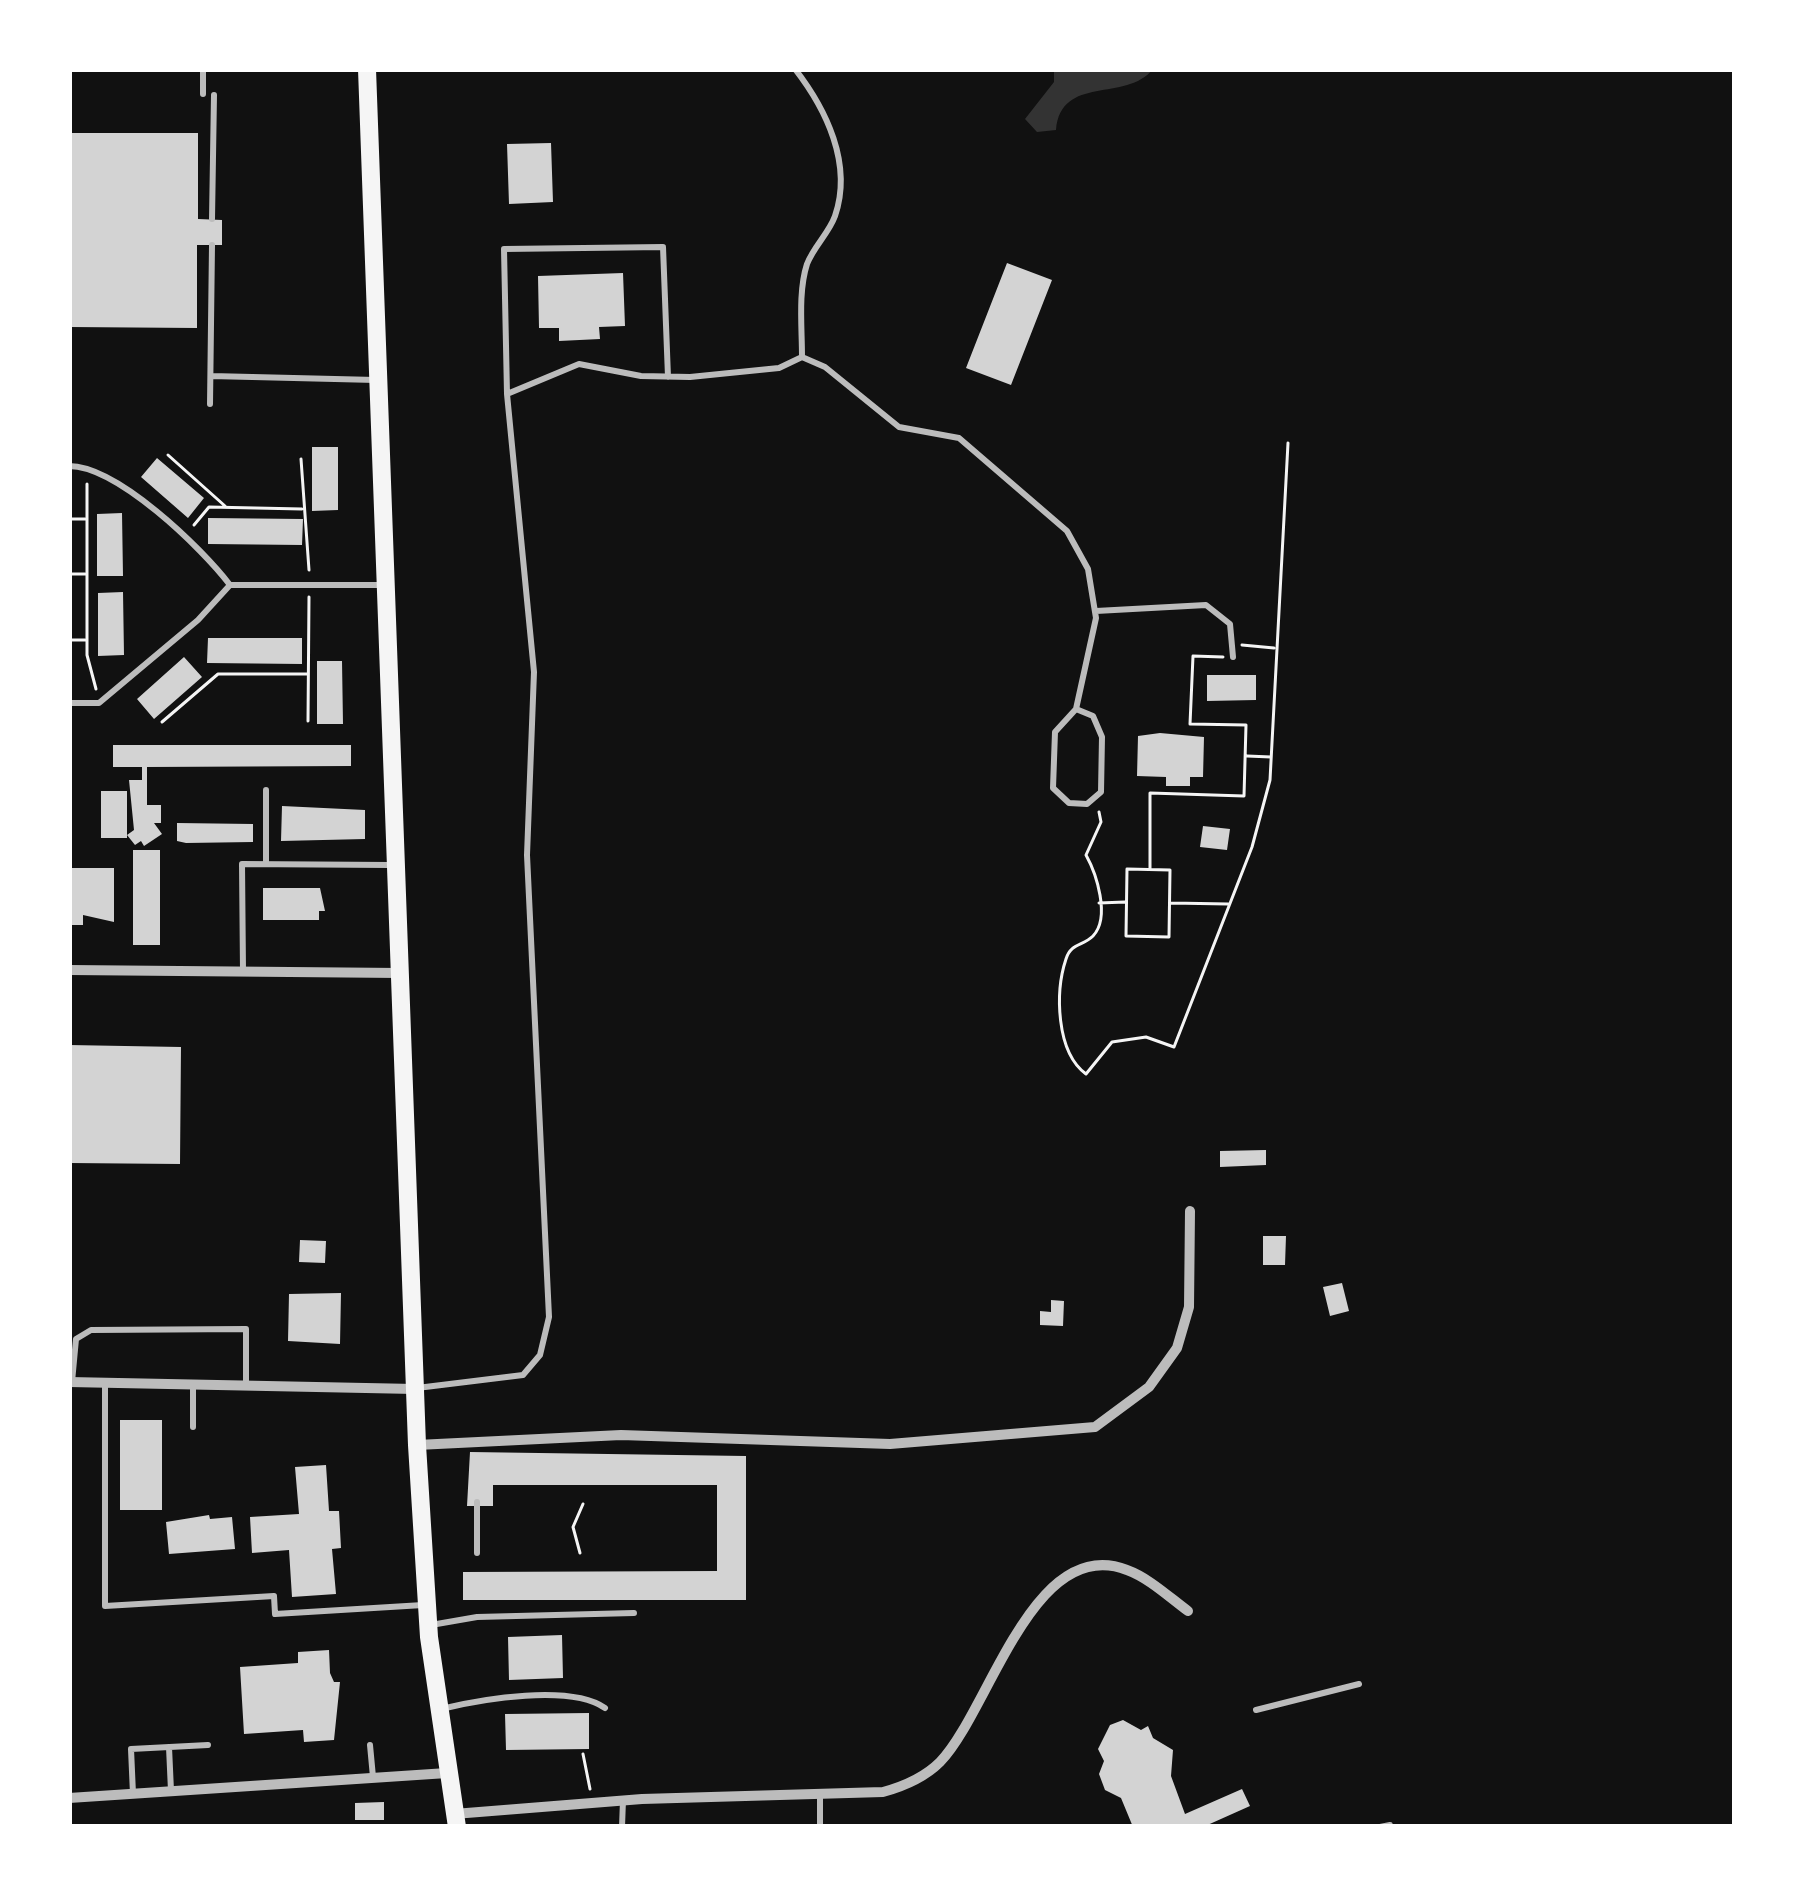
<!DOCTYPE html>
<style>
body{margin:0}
#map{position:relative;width:1804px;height:1896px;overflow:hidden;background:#111;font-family:Mulish,sans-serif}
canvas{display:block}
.frame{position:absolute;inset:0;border:72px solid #fff;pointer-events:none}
</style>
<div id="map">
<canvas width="1804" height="1896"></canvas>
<div class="frame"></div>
</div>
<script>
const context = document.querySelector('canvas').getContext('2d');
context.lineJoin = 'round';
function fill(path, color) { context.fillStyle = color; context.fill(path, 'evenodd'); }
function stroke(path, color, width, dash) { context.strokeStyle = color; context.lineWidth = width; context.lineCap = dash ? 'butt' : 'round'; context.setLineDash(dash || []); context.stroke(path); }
fill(new Path2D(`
 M1054,69h99c-27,34 -92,5 -97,61l-19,2 -12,-13 29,-37z`), '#333');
fill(new Path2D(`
 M69,133h129v86l24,1v25h-25v83l-128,-1z
 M551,143l2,59 -44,2 -2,-60z
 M1007,263l45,17 -41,105 -45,-17z
 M623,273l2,53 -26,1 1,12 -41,2v-13h-20l-1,-52z
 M312,447h26v63l-26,1z
 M157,458l47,40 -16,20 -47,-41z
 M122,513l1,63h-26v-62z
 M208,518l95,1 -1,26 -94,-1z
 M123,592l1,63 -26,1v-63z
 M208,638h94v26l-95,-1z
 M184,657l18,20 -48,42 -17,-20z
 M317,661h25l1,63h-26z
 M1207,675h49v25l-49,1z
 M1160,733l44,4 -1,40h-13v9h-24v-9l-29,-1 1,-40z
 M113,745h238v21l-204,1v38h14v18h-7l8,11 -18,12 -3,-5 -6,4 -8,-10 7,-5 -5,-50h13v-13h-29z
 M101,791h26v47h-26z
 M282,806l83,4v29l-84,2z
 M177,823l76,1v18l-67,1 -9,-2z
 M1203,826l27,3 -3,21 -27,-3z
 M133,850h27v95h-27z
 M69,868h45v54l-31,-7v10h-14z
 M263,888h57l5,23h-6v9h-56z
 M69,1045l112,2 -1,117 -111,-1z
 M1266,1150v15l-46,2v-16z
 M1263,1236h23l-1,29h-22z
 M300,1240l26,1 -1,22 -26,-1z
 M1342,1283l7,28 -19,5 -7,-29z
 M341,1293l-1,51 -52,-3 1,-47z
 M1051,1300l13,1 -1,25 -23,-1v-14l11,1z
 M120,1420h42v90h-42z
 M470,1452l276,4v144h-283v-28l254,-1v-86h-224v21h-26z
 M326,1465l3,46h10l2,37 -9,1 4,45 -44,3 -3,-47 -37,3 -2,-36 49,-3 -4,-47z
 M209,1515l1,4 22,-2 3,32 -66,5 -3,-32z
 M562,1635l1,43 -54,2 -1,-43z
 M329,1650l1,23 4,9h6l-6,58 -30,2 -1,-12 -59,4 -4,-67 58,-4v-11z
 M589,1713v36l-83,1 -1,-36z
 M1123,1720l18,10 7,-4 5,12 20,12 -2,26 14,38 57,-25 8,17 -47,21h-70l-12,-29 -16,-8 -6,-16 5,-13 -6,-12 12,-24z
 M384,1802v18h-29v-17z`), '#d3d3d3');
stroke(new Path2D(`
 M168,455l57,51
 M301,459l8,111
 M87,484v171l9,34
 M69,519h16
 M194,525l15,-18 93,2
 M69,574h16
 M69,640h16
 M1242,645l32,3
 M308,721l1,-124
 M162,722l56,-48h89
 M1247,756l24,1
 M1099,812l2,10 -15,33c10,18 25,62 7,81 -10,10 -22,7 -27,23 -11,33 -10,93 20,115l26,-32 34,-5 28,10 78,-200 18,-67 18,-337
 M1127,869l43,1 -1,67 -43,-1z
 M1150,869v-76l94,3 2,-71 -56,-1 3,-68 30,1
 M1099,903l26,-1
 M1171,903l57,1
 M580,1553l-7,-26 10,-23
 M583,1754l7,35`), '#f5f5f5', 3);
stroke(new Path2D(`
 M203,94v-25
 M212,219l2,-124
 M802,357l23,10 74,60 60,11 108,93 21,38 8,49 -20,91 -21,23 -2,56 16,15 18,1 14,-12 1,-55 -9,-21 -17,-7
 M211,376l165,4
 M507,394l-3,-145 159,-2 5,130
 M210,404l2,-159
 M69,466c48,0 132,81 161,119
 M230,585h153
 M1096,611l110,-6 24,19 3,33
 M69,703h30l99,-83 32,-35
 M266,790v74
 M243,971l-1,-107 148,1
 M72,1382l4,-43 15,-9 155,-1v57
 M105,1385v221l169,-10 1,18 148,-9
 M193,1385v42
 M417,1388l106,-13 17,-20 9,-38 -22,-462 7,-183 -27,-278 72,-30 62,12 49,1 89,-9 23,-11c0,-30 -4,-65 5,-93 7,-18 22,-31 28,-48 18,-52 -9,-107 -40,-147
 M477,1502v51
 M431,1625l46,-8 157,-4
 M441,1709c41,-10 129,-25 164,-1
 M1256,1710l103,-26
 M370,1745l3,32
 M169,1747l2,44
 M133,1794l-2,-45 77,-4
 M622,1827l1,-27
 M820,1827v-31
 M1380,1827l10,-2`), '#bcbcbc', 6);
stroke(new Path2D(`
 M69,970l331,3
 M69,1382l346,7
 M417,1445l204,-10 269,9 205,-17 54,-40 28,-39 12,-41 1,-96
 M69,1798l378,-25
 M454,1814l188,-15 241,-7c22,-6 41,-14 57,-30 49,-50 93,-229 187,-192 22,8 42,27 61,41`), '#bcbcbc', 10);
stroke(new Path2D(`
 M367,69l50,1376 12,192 28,190`), '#f5f5f5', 18);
</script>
